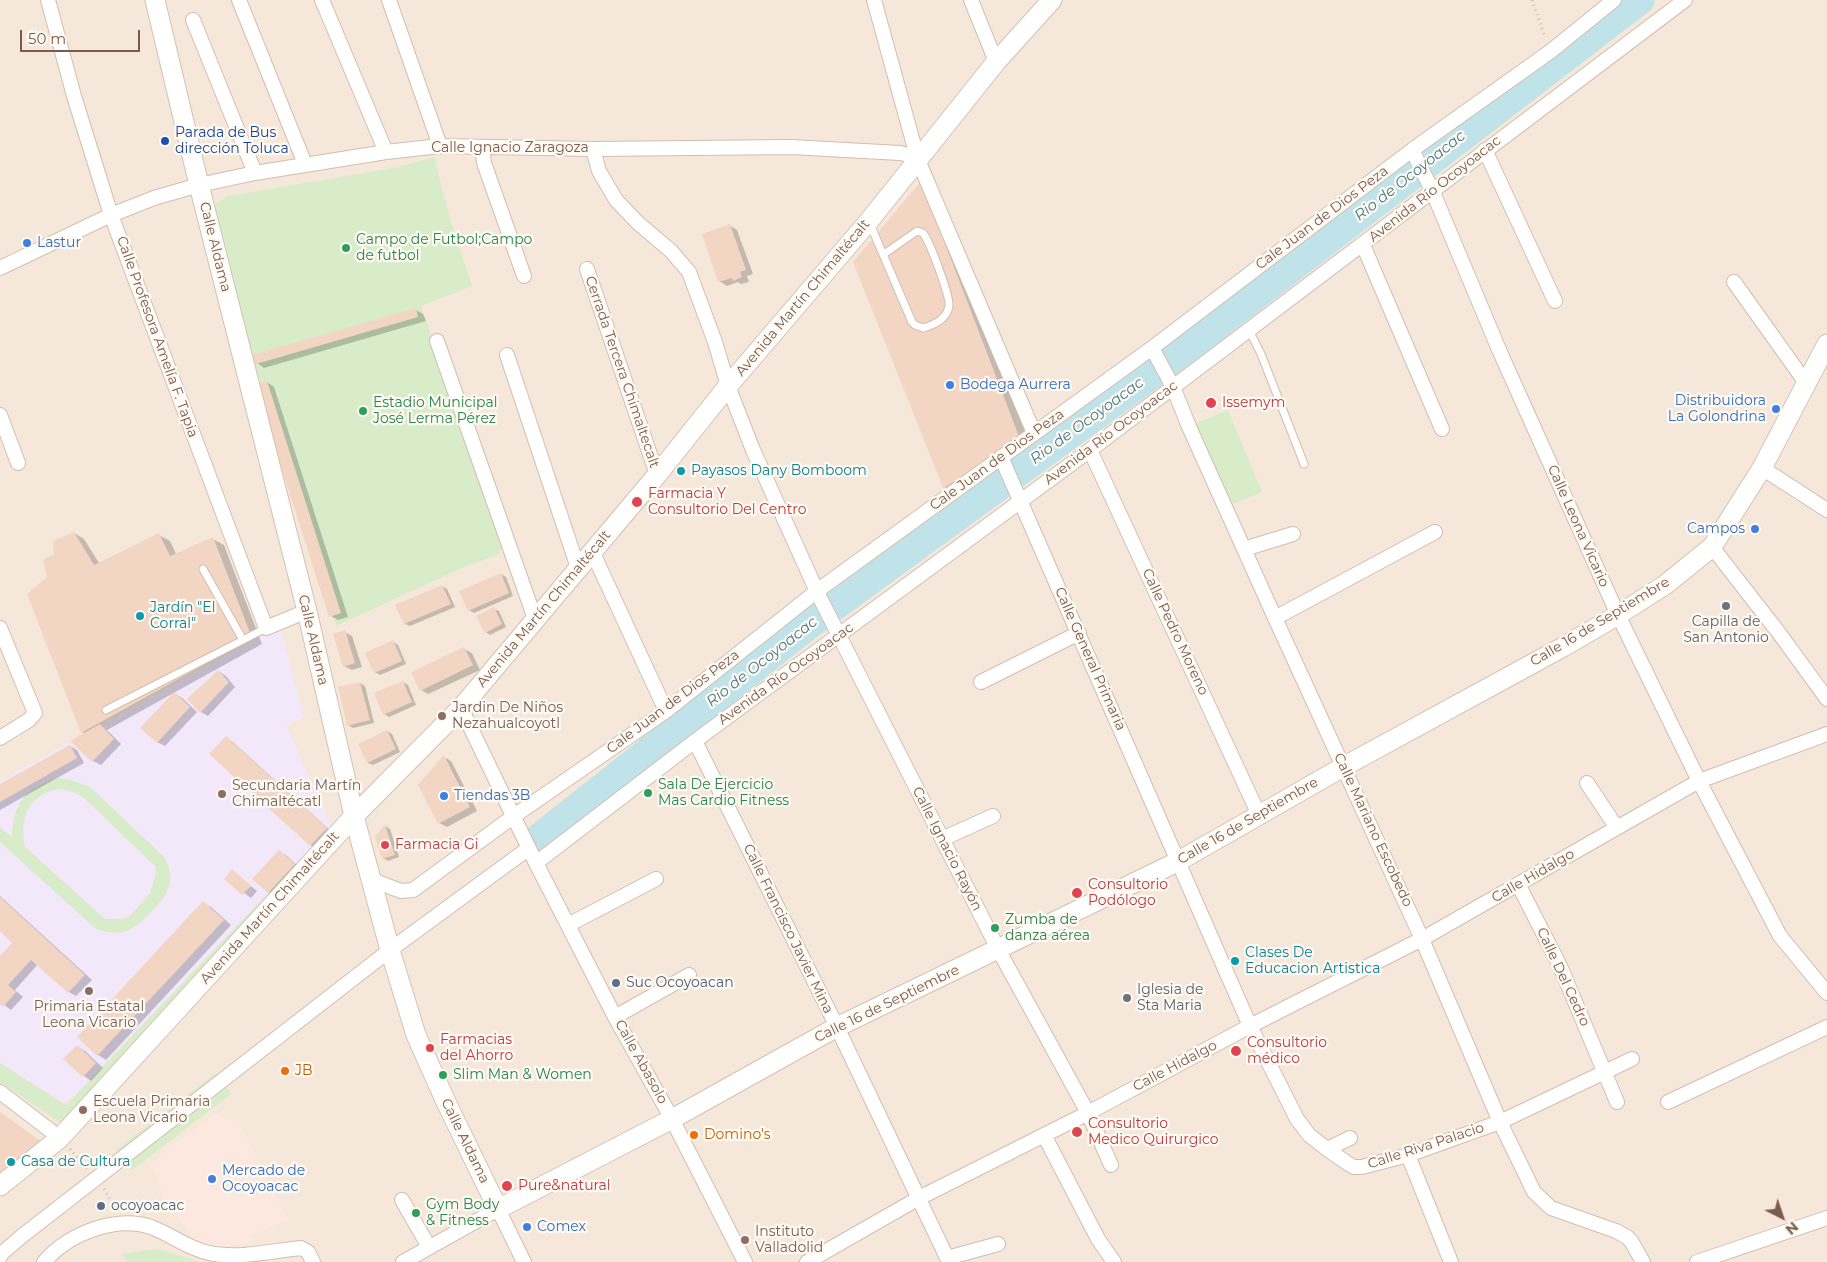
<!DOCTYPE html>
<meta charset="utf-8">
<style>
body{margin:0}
#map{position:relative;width:1827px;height:1262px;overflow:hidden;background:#fdf6ec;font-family:Montserrat,sans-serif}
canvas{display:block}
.north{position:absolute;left:1757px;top:1192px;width:50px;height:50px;-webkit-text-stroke:4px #fffaf3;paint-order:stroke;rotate:139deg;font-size:14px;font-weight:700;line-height:20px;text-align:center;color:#7a5c4d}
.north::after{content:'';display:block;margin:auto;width:18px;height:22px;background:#7a5c4d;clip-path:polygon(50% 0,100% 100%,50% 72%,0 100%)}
.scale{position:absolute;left:20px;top:30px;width:120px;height:22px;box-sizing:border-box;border:2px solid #7a5c4d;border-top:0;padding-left:6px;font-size:15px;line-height:18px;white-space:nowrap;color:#7a5c4d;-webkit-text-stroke:4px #fffaf3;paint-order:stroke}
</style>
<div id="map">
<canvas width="1827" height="1262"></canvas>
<div class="north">N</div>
<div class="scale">50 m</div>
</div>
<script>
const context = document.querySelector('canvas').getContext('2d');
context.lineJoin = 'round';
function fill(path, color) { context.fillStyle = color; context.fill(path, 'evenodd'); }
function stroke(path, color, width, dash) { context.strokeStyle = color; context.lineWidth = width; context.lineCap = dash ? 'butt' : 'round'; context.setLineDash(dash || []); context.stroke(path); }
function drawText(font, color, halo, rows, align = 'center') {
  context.font = font + ' Montserrat,sans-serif'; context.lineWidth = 4.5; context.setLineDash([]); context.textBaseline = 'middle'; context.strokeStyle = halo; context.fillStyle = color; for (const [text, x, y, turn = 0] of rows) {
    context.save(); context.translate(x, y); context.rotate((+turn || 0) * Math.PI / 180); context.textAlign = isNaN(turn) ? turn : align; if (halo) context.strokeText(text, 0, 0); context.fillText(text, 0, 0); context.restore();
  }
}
fill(new Path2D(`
 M0,0h1827v1262h-1827z`), '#f5e8da');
fill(new Path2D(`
 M215,1113l13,7 9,-2 51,102 -38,16 4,7 -42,6 -14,-4 -22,-30 -18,-24 4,-2 -12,-23 23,-22 26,-17z`), '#fde8e0');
fill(new Path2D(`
 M281,630l23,87 -18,9 46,100 -250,269 -30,13 -52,-36v-291l250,-139z`), '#f3e8fa');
fill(new Path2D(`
 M434,157l16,62 22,67 -51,20 50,152 34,90 -6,2 1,4 -36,13 -128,59 -91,-294 -32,-126 15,-10 166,-28z
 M1228,410l34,82 -33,14 -37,-81z
 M58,778l11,1 21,8 75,71c13,26 0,40 -17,57 -7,7 -13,13 -22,16 -10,4 -20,1 -30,-2l-96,-87v-15l12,10c1,-33 13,-50 46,-59zM59,789l12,2 12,6 72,69 1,8 -6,19 -20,23 -8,3h-17l-80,-72c-6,-29 3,-52 34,-58z
 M332,826l-265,301 -67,-45v-19l66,42z
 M216,1073l15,21 -99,76 -16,-20z
 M158,1249l42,13h-74l-4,-8z`), '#d8ecc9');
fill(new Path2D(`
 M932,188l98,257 -75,50 -10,-6 -91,-226z
 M729,225l8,5 16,44 -6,2 2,6 -8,2 -3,-2 -11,4 -8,-5z
 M416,310l7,4 3,7 -162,47 -7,-5z
 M267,382l7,5 74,230 -10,3 -7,-4z
 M74,533l10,6 15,24 60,-28 11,6 6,13 37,-15 11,6 38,99 -155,86 14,14 -20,21 -8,-4 -8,-27 -3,-2 -33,-155 7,-22z
 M501,574l5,3 7,19 -39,17 -5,-3z
 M442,586l5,3 8,18 -45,19 -5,-2z
 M494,609l5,2 7,16 -16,8 -4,-3z
 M344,632l8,4 10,31 -10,3 -8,-4z
 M393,642l5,3 8,19 -26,11 -5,-3z
 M464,649l8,4 8,17 -52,24 -7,-4z
 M218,671l8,5 9,11 -27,29 -7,-4z
 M403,682l5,3 8,20 -27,12 -5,-3z
 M360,683l5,3 9,37 -21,5 -5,-3z
 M174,693l8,5 15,14 -32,34 -8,-4z
 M387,731l5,3 8,18 -27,13 -5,-2 -9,-18z
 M226,737l7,5 100,91 -15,17 -8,-5z
 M70,746l7,4 7,13 -84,47v-25z
 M444,757l7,4 26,50 -30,16 -8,-4z
 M385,826l5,3 9,28 -11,4 -5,-3z
 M279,851l8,5 14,13 -25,27 -8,-4z
 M232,871l25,20 -6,7 -26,-19z
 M0,896l92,84 -16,16 -7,-4 -31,-28 -23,26 8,7 -12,13 -11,-8v-44l14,-16 -14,-13z
 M203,903l8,4 20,18 -125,135 -8,-5 -20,-18z
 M77,1046l8,5 18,17 -12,13 -7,-5 -19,-17z`), '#0003');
stroke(new Path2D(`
 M535,841l271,-214 371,-271 463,-356`), '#bfe3e8', 29);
fill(new Path2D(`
 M921,181l99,258 -73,47 -3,4 -91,-228z
 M730,224l16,46 -6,2 2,5 -9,4 -1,-3 -14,4 -16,-48z
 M416,308l2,9 -162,47 -3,-9z
 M267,381l74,232 -12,4 -74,-232z
 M74,532l20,33 65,-32 11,23 43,-19 39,101 -171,95 -54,-139 20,-17 -4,-17 11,-6 -1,-13z
 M501,573l8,20 -41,18 -9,-20z
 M442,585l9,19 -47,20 -9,-19z
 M494,607l8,17 -17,9 -9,-17z
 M345,630l10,33 -12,4 -10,-33z
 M393,640l9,21 -28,12 -9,-20z
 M464,647l9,18 -53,26 -9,-19z
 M218,670l11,12 -29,31 -13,-14z
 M403,681l9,21 -29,13 -9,-22z
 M360,682l10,38 -23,6 -9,-39z
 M174,692l16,15 -33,36 -17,-15z
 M100,724l14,15 -22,23 -22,-21z
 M387,730l9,19 -29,14 -9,-19z
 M226,736l101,92 -17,18 -101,-92z
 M70,745l7,13 -77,44v-18z
 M444,755l26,52 -32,17 -20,-39z
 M385,825l10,30 -13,4 -7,-23z
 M279,850l16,14 -27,29 -16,-14z
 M232,869l19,17 -9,9 -18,-16z
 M0,897l85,78 -17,18 -37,-33 -23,25 8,7 -13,15 -3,-3v-48l12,-13 -12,-12z
 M203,901l21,19 -127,136 -20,-19z
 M77,1045l19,18 -13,14 -20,-18z
 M0,1112l45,32 -45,35z`), '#f3d5c3');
const lane = new Path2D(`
 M870,224l42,98 3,3 8,3c11,-3 24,-9 26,-22 1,-10 -19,-64 -26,-73l-6,-2 -33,23
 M1249,330l12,24 43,110
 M203,569l40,71 23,-12
 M106,710l137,-70`);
const street = new Path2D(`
 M48,0l26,96 37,119 155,413 41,-17
 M239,0l66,164
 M322,0l64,152
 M389,0l51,146
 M874,0l44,160 116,273
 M971,0l25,62
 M193,20l62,153
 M482,147l2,16 40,113
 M593,149l6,22 17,29 22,23 33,28 18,21 26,70 13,44 25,64 66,146 179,353 90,164 23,52
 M1412,150l20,40 68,162 118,263 81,166 81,155 47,57
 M1485,150l70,151
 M1363,245l79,184
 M0,268l111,-53 43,-17 45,-13 56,-12 131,-21 54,-6 153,3 198,-2 109,6 9,2 9,5
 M587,269l70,206
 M1734,282l72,101
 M437,341l98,278
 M1152,348l21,39 17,42 85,189 147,321 78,183 34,70 17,16 65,23 11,6 4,4 12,21
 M507,355l71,213
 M0,415l18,48
 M1090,450l169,365
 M1001,457l249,569 47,93 12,16 18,14 20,14 7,4h8l46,-12 92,-33 132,-63
 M1762,468l65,42
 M1712,547l67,86 48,66
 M1244,549l49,-15
 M592,551l74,160
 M1275,618l160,-86
 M0,628l35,85 -6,7 -29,18
 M981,682l98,-49
 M461,708l75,155 79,154 57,102 73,143
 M695,741l142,286 112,235
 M1587,783l30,45
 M942,839l51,-23
 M536,863l159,-122 395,-291 595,-450
 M372,880l29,11 12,-1 101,-74 152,-105 151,-120 335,-243 260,-198 139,-99 63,-51
 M1518,884l42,82 57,136
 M568,925l88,-46
 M615,1017l74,-42
 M0,1092l60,46
 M1668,1102l159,-75
 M1044,1135l54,104 16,23
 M1327,1149l23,-11
 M1408,1155l43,107
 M402,1200l27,47
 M0,1257l1,-3 21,-18 368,-286 139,-102
 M947,1258l51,-14
 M44,1262c24,-28 71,-47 107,-35 21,8 39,23 63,27 28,4 59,-3 87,-6l7,4 5,10
 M403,1262l95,-53 26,53
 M807,1262l112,-64 169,-85 162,-87 172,-87 277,-158 128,-47
 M1697,1262l130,-44`);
const secondary = new Path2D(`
 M155,0l44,185 108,426 47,205 36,134 26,85 30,67 52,107 174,-90 165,-92 340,-165 166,-95 220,-120 55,-32 47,-30 47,-38 50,-79 65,-124
 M0,1186l60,-48 294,-322 107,-108 196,-233 71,-89 141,-165 127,-159 56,-62`);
stroke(lane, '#d1beb0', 9);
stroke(street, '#d1beb0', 16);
stroke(secondary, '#d6c0b0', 21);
stroke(new Path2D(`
 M1532,0l13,37
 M70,1149l17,20
 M104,1189l12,21`), '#d9b8a5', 3, [1, 4]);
stroke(lane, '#fff', 7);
stroke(street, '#fff', 14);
stroke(secondary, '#fff', 19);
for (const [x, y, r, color] of [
 [165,141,5,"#1a4fb4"],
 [27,243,5,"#3f7fe0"],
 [346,248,5,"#2e9e5b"],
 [950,385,5,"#3f7fe0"],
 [1211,403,6,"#e0444e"],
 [1776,409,5,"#3f7fe0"],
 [363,411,5,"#2e9e5b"],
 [681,471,5,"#0f9aa8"],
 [637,502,6,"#e0444e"],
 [1755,529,5,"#3f7fe0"],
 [1726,606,5,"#6b7280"],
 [140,616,5,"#0f9aa8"],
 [442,716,5,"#8d6e63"],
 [648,793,5,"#2e9e5b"],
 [222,794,5,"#8d6e63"],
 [444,796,5,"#3f7fe0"],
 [385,845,5,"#e0444e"],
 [1077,893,6,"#e0444e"],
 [995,928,5,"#2e9e5b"],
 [1235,961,5,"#0f9aa8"],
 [616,983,5,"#5c6f8a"],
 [89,991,5,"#8d6e63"],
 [1127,998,5,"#6b7280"],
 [430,1048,5,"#e0444e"],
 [1236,1051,6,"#e0444e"],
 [285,1071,5,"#e8710a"],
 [443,1075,5,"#2e9e5b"],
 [83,1110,5,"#8d6e63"],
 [1077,1132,6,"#e0444e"],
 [694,1135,5,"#e8710a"],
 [11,1162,5,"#0f9aa8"],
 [212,1179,5,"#3f7fe0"],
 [507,1186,6,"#e0444e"],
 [101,1206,5,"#5c6f8a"],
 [416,1213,5,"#2e9e5b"],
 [527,1227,5,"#3f7fe0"],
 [745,1240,5,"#8d6e63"]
]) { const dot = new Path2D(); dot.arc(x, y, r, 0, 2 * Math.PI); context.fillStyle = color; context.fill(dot); stroke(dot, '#fffaf3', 2); }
drawText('14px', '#164399', '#fffaf3', [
 ["Parada de Bus",175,133],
 ["dirección Toluca",175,149]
], 'left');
drawText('14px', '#7a5c4d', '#fffaf3', [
 ["Calle Ignacio Zaragoza",510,148],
 ["Avenida Río Ocoyoacac",1435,189,-38],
 ["Cale Juan de Dios Peza",1322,218,-37],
 ["Calle Aldama",215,247,76],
 ["Avenida Martín Chimaltécalt",803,298,-50],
 ["Calle Profesora Amelía F. Tapia",157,337,70],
 ["Cerrada Tercera Chimaltecalt",622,372,71],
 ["Avenida Río Ocoyoacac",1111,433,-37],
 ["Cale Juan de Dios Peza",997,460,-36],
 ["Calle Leona Vicario",1578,526,66],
 ["Avenida Martín Chimaltécalt",544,609,-50],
 ["Calle 16 de Septiembre",1600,622,-31],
 ["Calle Pedro Moreno",1175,632,65],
 ["Calle Aldama",313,640,77],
 ["Calle General Primaria",1090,659,66],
 ["Avenida Río Ocoyoacac",786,674,-36],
 ["Cale Juan de Dios Peza",673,702,-37],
 ["Calle 16 de Septiembre",1248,821,-30],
 ["Calle Mariano Escobedo",1373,830,65],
 ["Calle Ignacio Rayón",947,849,63],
 ["Calle Hidalgo",1533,876,-30],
 ["Avenida Martín Chimaltécalt",270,908,-48],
 ["Calle Francisco Javier Mina",788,929,64],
 ["Calle Del Cedro",1563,977,65],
 ["Calle 16 de Septiembre",887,1004,-26],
 ["Calle Abasolo",641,1062,61],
 ["Calle Hidalgo",1175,1066,-28],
 ["Calle Aldama",465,1141,64],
 ["Calle Riva Palacio",1426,1146,-18]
]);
drawText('14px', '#27864d', '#fffaf3', [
 ["Campo de Futbol;Campo",356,240],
 ["de futbol",356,256],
 ["Estadio Municipal",373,403],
 ["José Lerma Pérez",373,419],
 ["Sala De Ejercicio",658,785],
 ["Mas Cardio Fitness",658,801],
 ["Zumba de",1005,920],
 ["danza aérea",1005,936],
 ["Slim Man & Women",453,1075],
 ["Gym Body",426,1205],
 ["& Fitness",426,1221]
], 'left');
drawText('14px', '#366cbe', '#fffaf3', [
 ["Lastur",37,243],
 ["Bodega Aurrera",960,385],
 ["Distribuidora",1766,401,"right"],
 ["La Golondrina",1766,417,"right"],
 ["Campos",1745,529,"right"],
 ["Tiendas 3B",454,796],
 ["Mercado de",222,1171],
 ["Ocoyoacac",222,1187],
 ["Comex",537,1227]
], 'left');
drawText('14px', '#be3a42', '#fffaf3', [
 ["Issemym",1222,403],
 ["Farmacia Y",648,494],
 ["Consultorio Del Centro",648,510],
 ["Farmacia Gi",395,845],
 ["Consultorio",1088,885],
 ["Podólogo",1088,901],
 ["Farmacias",440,1040],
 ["del Ahorro",440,1056],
 ["Consultorio",1247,1043],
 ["médico",1247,1059],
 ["Consultorio",1088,1124],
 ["Medico Quirurgico",1088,1140],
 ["Pure&natural",518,1186]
], 'left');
drawText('14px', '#0d838f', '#fffaf3', [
 ["Payasos Dany Bomboom",691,471],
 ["Jardín \"El",150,608],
 ["Corral\"",150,624],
 ["Clases De",1245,953],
 ["Educacion Artistica",1245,969],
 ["Casa de Cultura",21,1162]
], 'left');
drawText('14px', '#5b616d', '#fffaf3', [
 ["Capilla de",1726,622],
 ["San Antonio",1726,638],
 ["Iglesia de",1137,990,"left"],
 ["Sta Maria",1137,1006,"left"]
]);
drawText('14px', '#785e54', '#fffaf3', [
 ["Jardin De Niños",452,708],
 ["Nezahualcoyotl",452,724],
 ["Secundaria Martín",232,786],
 ["Chimaltécatl",232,802],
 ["Primaria Estatal",89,1007,"center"],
 ["Leona Vicario",89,1023,"center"],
 ["Escuela Primaria",93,1102],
 ["Leona Vicario",93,1118],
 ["Instituto",755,1232],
 ["Valladolid",755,1248]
], 'left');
drawText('14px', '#4e5e75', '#fffaf3', [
 ["Suc Ocoyoacan",626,983],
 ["ocoyoacac",111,1206]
], 'left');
drawText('14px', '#c56008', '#fffaf3', [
 ["JB",295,1071],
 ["Domino's",704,1135]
], 'left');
drawText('italic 15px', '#437c86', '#fffaf3', [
 ["Rio de Ocoyoacac",1410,176,-38],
 ["Rio de Ocoyoacac",1087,421,-36],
 ["Rio de Ocoyoacac",762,662,-38]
]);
</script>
